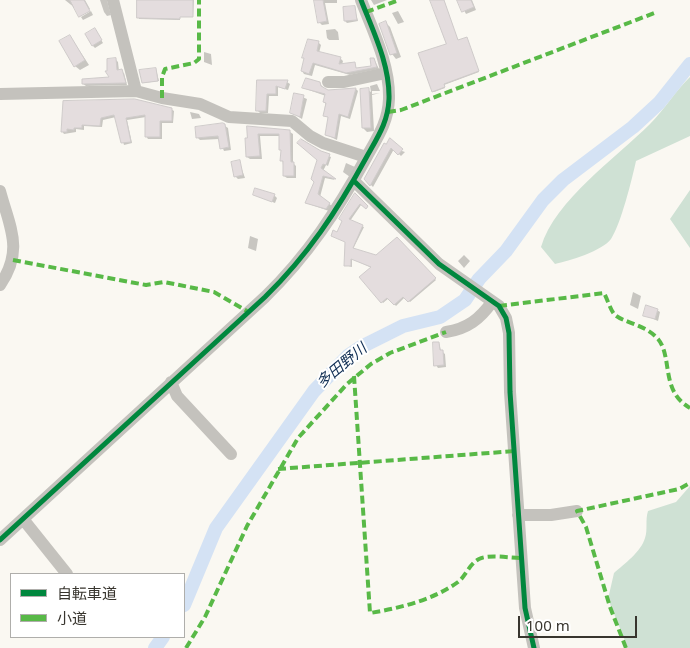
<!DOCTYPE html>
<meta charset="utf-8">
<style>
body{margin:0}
#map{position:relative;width:690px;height:648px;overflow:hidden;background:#faf8f2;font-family:"Noto Sans","Noto Sans JP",sans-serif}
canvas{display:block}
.legend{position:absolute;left:10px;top:573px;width:175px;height:65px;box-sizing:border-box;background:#fff;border:1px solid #afaeab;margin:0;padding:6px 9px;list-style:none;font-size:15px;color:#38352e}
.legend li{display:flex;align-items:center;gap:10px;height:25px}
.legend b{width:25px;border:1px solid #afaeab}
.scale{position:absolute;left:518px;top:616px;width:119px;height:22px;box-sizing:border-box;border:2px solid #38352e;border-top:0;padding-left:6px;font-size:15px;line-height:18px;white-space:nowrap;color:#38352e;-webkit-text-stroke:4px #fff;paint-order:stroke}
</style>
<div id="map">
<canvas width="690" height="648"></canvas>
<ul class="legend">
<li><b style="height:6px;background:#00873e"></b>自転車道</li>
<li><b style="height:6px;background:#58b947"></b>小道</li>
</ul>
<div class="scale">100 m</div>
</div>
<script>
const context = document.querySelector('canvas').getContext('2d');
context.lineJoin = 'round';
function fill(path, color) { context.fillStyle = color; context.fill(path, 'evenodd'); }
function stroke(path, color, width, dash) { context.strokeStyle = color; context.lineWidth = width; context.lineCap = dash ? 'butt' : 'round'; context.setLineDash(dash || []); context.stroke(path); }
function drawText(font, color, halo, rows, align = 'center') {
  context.font = font + ' "Noto Sans","Noto Sans JP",sans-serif'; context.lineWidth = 4; context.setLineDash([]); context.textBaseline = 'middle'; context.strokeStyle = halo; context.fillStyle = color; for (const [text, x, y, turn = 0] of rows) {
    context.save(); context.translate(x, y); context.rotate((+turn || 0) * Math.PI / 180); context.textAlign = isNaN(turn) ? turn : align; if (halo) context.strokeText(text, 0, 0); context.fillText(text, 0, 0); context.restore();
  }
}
fill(new Path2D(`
 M690,77v59l-54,25c-4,18 -15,63 -25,78 -9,12 -42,22 -56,25l-14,-17c14,-47 75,-89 109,-123 15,-15 25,-33 40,-47z
 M690,190v58l-20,-29z
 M690,486v162h-62l-20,-49 6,-26c10,-9 27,-21 31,-35 3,-8 0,-18 3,-27l28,-9z`), '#cfe1d4');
fill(new Path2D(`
 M65,0h20l5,9 -11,6 -4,-7z
 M100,0h7l4,15 -4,1 -3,-4z
 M139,0h55l-1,17h-13v3l-41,-1z
 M317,0h20v3h-12l4,21 -7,1 -3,-3z
 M371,0h16l-13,5z
 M432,0h12l14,41 9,-2 12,33 -35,13 1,3 -11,4 14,-47z
 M459,0h13l4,10 -10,4z
 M354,7l4,14 -11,2 -2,-2z
 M91,11l2,4 -10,5 -2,-3z
 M398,11l6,11 -6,2 -6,-11z
 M386,23l4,4 11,30 -5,2 -4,-5z
 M335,29l3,3 1,8h-10l-2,-2 -1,-8z
 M97,33l6,10 -8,5 -2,-2z
 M70,36l19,29 -9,5 -5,-4z
 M318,42l3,3 -2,8 21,5 3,3 -1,4 12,-2 3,6 16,-2 1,-8 5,10 -29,6 -35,-10 -3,11 -8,-2 -2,-3 3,-11 -2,-3z
 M204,52l7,2 1,11 -8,-3z
 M116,60l2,2 1,9 5,2 3,12 -41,1 -3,-2 28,-6z
 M156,69l3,12 -15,2 -1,-1z
 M258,81l29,1 3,2 -2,6 -10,-3v9h-9l-1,17h-8l-3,-3z
 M319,83l8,8 29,-2 2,2 -8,28 -9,-3 -4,24 -10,-5 2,-17 -5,-3 2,-19 -23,-8z
 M377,84l3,7h-8v3l8,-1 -8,2 2,36 -7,1 -4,-4 5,-38 3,2 -1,-6z
 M295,94l12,5 -5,20 -11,-7z
 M64,102l107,7 3,2 -1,12h-11v16h-14l-2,-3v-19l-19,3 5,23 -8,2 -8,-28 -13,3 -1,7 -18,-1v4l-8,-1v3l-12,2 -2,-3z
 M190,112l9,2 2,4 -9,1z
 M225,126l3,2 3,22 -7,1 -5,-12 -19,1 -3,-3z
 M248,128l42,4 3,2v29l3,3v12h-9l-3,-2 -4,-40h-20l2,23h-12l-3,-2z
 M384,145l21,7 -4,4 -7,-7 -21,38 -8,-8z
 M320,152l11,5 -3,9 -2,-1 -3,6 12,9 -10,-2 -5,19 12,9 -3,5 -23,-8 9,-21z
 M239,161l6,17 -7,1 -3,-3z
 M346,163l9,4 -5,10 -7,-5z
 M254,195h20l3,3 -2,5z
 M355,195l13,13 -7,-3 -11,16 14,6 -11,22 24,7 20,-18 39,42 -26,22 -5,-5 -9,9 -7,-8 -6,5 -22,-25 11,-10 -20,-9v8l-7,-2 1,-23 -9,-9z
 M250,236l8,3 -2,12 -8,-3z
 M464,255l6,6 -6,7 -6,-7z
 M633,292l8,4 -3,13 -8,-4z
 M657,310l3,2 -2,9 -14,-6z
 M439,343l2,8 4,3 1,13 -8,1 -2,-3z`), '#0003');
stroke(new Path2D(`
 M184,605l32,-77 98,-137 35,-36 12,-8 42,-21 37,-9 25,-17 14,-21 27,-28 37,-51 20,-20 70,-53 26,-24 31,-39
 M155,648l8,-11`), '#d4e2f4', 14);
const building = new Path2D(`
 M70,0h14l6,11 -11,6z
 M137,0h56v17h-13v2l-43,-1z
 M314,0h9l4,21 -9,2z
 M430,0h14l14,40 9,-3 12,34 -35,13 1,3 -13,5 -14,-39 28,-9z
 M457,0h14l3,7 -12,5z
 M355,6l2,14 -13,1 -1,-14z
 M386,21l11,32 -7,2 -11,-31z
 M95,28l7,12 -10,6 -7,-12z
 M70,35l15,25 -11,7 -15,-26z
 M308,39l11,2 -2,10 24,6 -2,7 16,-2 1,6 15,-2 -1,-8h4l3,9 -31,6 -33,-10 -4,11 -8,-3 3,-13h-2z
 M116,58l1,12 5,-1 4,14 -44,1v-5l27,-2 -4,-6h2v-12z
 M156,68l2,13 -16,2 -3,-13z
 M306,78l14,4 1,4 7,4 28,-2 -8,29 -9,-3 -4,24 -10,-3 3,-18 -5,-1 3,-13 -3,-1 2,-8 -23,-6z
 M257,80h31l-3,9 -9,-3v8h-9l-1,17h-10z
 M369,88l2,40h-9l-2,-39z
 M294,93l10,2 -4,22 -10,-4z
 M135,99l37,9v13h-12v16h-15v-22l-19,3 5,24 -10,1 -7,-28 -13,3 -1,8 -18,-1v3h-8v2l-7,-1v3h-6l2,-31z
 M223,123l2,1 4,23 -9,2 -2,-13 -22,2 -1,-11z
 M247,126l43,4 1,32h3v14h-11v-15h-3l1,-11h-2v-16h-21l2,22 -14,1 -1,-19h2z
 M390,138l13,11 -5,6 -7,-7 -21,38 -6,-7 20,-36 2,1z
 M301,139l20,12 9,3 -4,11 -3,-1 -2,4 15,11 -13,-3 -5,18 12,9 -4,6 -21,-6 9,-21 -3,-3 6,-19 -20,-17z
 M240,160l3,15 -9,2 -3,-15z
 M255,188l20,6 -3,8 -19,-7z
 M355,193l13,13 -2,3 -6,-5 -11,15 14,6 -10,23 23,7 21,-18 39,41 -28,24 -5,-5 -9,8 -7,-7 -6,5 -22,-26 12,-10 -20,-8v7h-7l1,-24 -14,-6 2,-6 4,2 5,-11 -3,-2z
 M646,305l12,4 -3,10 -12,-3z
 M433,342h6l1,8h3l1,15 -10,1z`);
fill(building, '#e4ddde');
stroke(building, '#cfcbca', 1);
stroke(new Path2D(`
 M113,0l23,91
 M328,82h16l42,-9
 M0,94l136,-3 26,7 38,6 29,13 63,4 18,15 13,7 43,14
 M354,181l85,83 60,42 7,12 3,15 1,59 15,216 9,40
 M0,191c10,37 24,59 0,94
 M446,332c21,-3 34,-13 46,-30
 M171,382l6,14 54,58
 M518,515h33l26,-4
 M23,519l44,55
 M0,540l265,-243c43,-42 72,-86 101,-139 11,-20 22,-35 23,-59 1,-34 -16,-68 -28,-99`), '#c4c2bd', 12);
stroke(new Path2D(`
 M366,12l33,-12
 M162,98v-21l3,-8 29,-6 5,-4v-59
 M388,112l13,-2 256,-98
 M13,260l133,25 18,-3 50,10 33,19
 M499,306l105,-13c3,5 6,16 10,21 9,9 31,10 44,25 15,18 2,52 32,69
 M354,376l16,237c30,-5 63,-13 88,-31 8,-6 11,-18 21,-23 10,-5 31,-1 43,-1
 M278,469l237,-18
 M186,648l19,-31 42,-91 51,-88 49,-54 24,-20 19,-11 56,-21
 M626,648l-16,-41 -24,-80 -9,-16 102,-22 11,-6`), '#58b947', 4, [8, 4]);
stroke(new Path2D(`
 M354,181l85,83 60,42 7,12 3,15 1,59 15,216 9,40
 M0,540l265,-243c43,-42 72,-86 101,-139 11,-20 22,-35 23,-59 1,-34 -16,-68 -28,-99`), '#00873e', 5);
drawText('italic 15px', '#0f2d53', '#fff', [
 ["多田野川",342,366,-40]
]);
</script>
